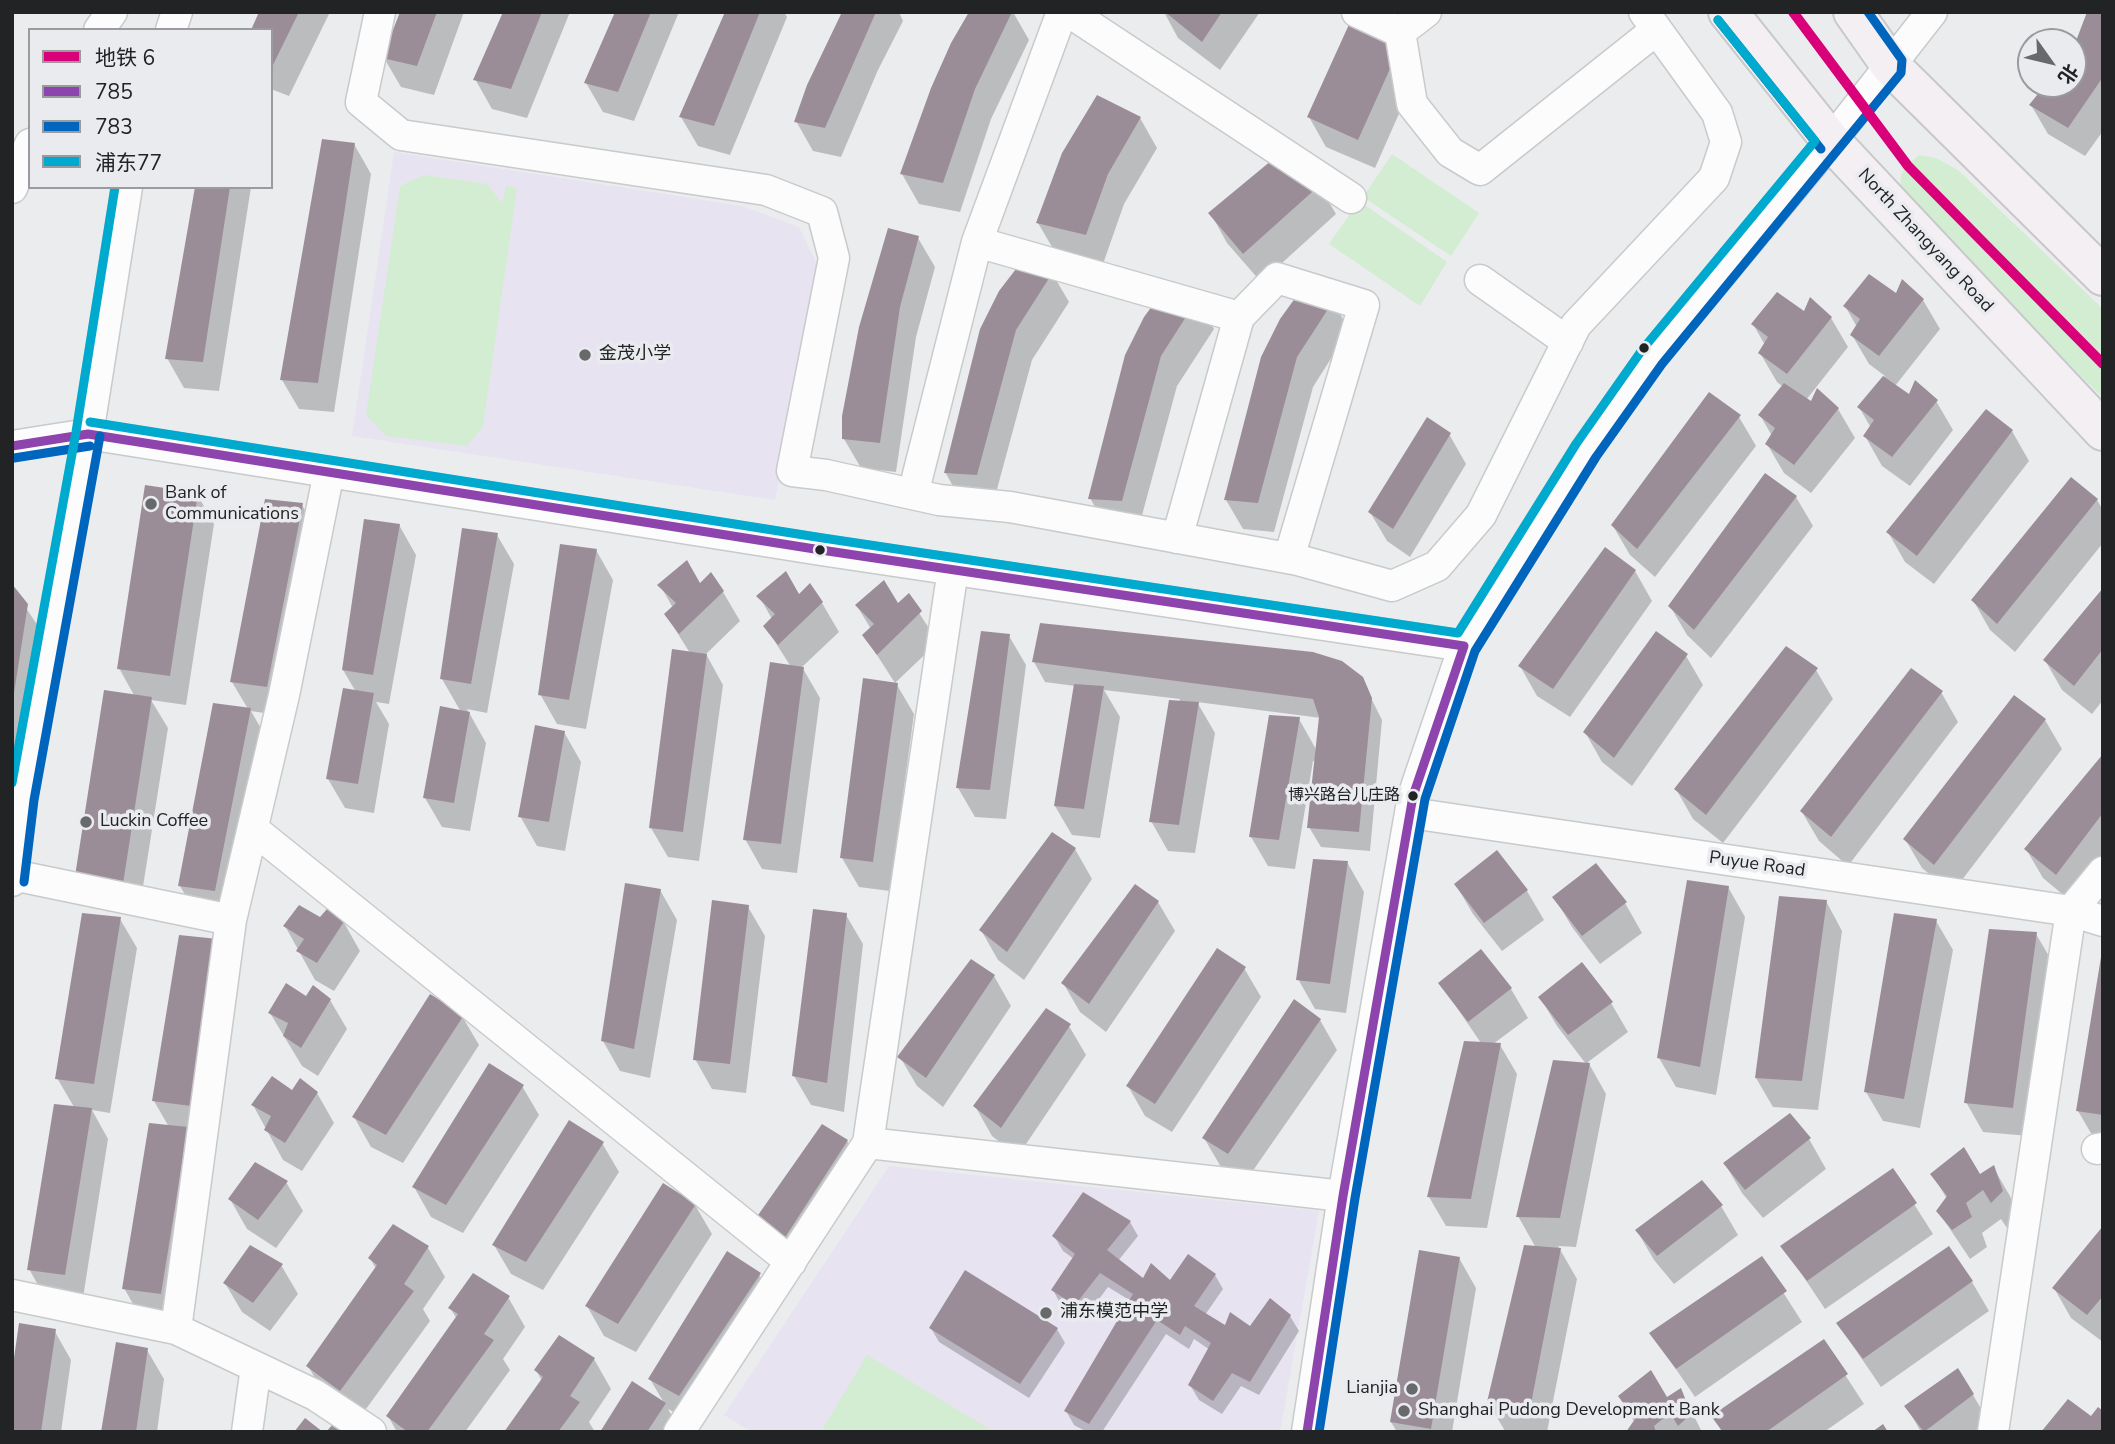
<!DOCTYPE html>
<meta charset="utf-8">
<style>
body{margin:0}
#map{position:relative;width:2115px;height:1444px;overflow:hidden;background:#eaecee;font-family:"Nunito Sans","Noto Sans SC",sans-serif}
canvas{display:block}
.frame{position:absolute;inset:0;border:14px solid #222324;pointer-events:none}
.legend{position:absolute;left:28px;top:28px;width:245px;height:161px;box-sizing:border-box;background:#e9ebef;border:2px solid #999b9e;margin:0;padding:9px 12px;list-style:none;font-size:21px;color:#222324}
.legend li{display:flex;align-items:center;gap:14px;height:35px}
.legend b{width:35px;border:2px solid #999b9e}
.north{position:absolute;left:2017px;top:28px;width:70px;height:70px;box-sizing:border-box;background:#e9ebef;border:2px solid #999b9e;border-radius:50%;rotate:124deg;font-size:19px;font-weight:700;line-height:28px;text-align:center;color:#222324}
.north::after{content:'';display:block;margin:auto;width:24px;height:32px;background:#68696b;clip-path:polygon(50% 0,100% 100%,50% 72%,0 100%)}
</style>
<div id="map">
<canvas width="2115" height="1444"></canvas>
<div class="frame"></div>
<ul class="legend">
<li><b style="height:9px;background:#d9017a"></b>地铁 6</li>
<li><b style="height:9px;background:#8e44ad"></b>785</li>
<li><b style="height:9px;background:#0065bd"></b>783</li>
<li><b style="height:9px;background:#00a9ce"></b>浦东77</li>
</ul>
<div class="north">北</div>
</div>
<script>
const context = document.querySelector('canvas').getContext('2d');
context.lineJoin = 'round';
function fill(path, color) { context.fillStyle = color; context.fill(path, 'evenodd'); }
function stroke(path, color, width, dash) { context.strokeStyle = color; context.lineWidth = width; context.lineCap = dash ? 'butt' : 'round'; context.setLineDash(dash || []); context.stroke(path); }
function drawText(font, color, halo, rows, align = 'center') {
  context.font = font + ' "Nunito Sans","Noto Sans SC",sans-serif'; context.lineWidth = 7; context.setLineDash([]); context.textBaseline = 'middle'; context.strokeStyle = halo; context.fillStyle = color; for (const [text, x, y, turn = 0] of rows) {
    context.save(); context.translate(x, y); context.rotate((+turn || 0) * Math.PI / 180); context.textAlign = isNaN(turn) ? turn : align; if (halo) context.strokeText(text, 0, 0); context.fillText(text, 0, 0); context.restore();
  }
}
fill(new Path2D(`
 M394,152l348,54 57,21 22,46 -46,227 -423,-64z
 M889,1166l430,45 -39,221h-528l-28,-17z`), '#e8e3f0');
fill(new Path2D(`
 M1392,154l87,59 -28,43 -88,-59z
 M1919,155l17,3 22,12 145,139v89l-198,-200c-9,-24 -4,-27 14,-43z
 M424,175l63,9 15,19 4,-18 11,4 -34,237 -16,20 -81,-10 -20,-21 34,-229z
 M1359,201l88,61 -27,44 -91,-62z
 M867,1355l127,77h-173z`), '#d2edd1');
fill(new Path2D(`
 M261,12h69l-41,84 -18,-7v-59z
 M402,12h62l-30,83 -33,-8 -17,-29z
 M505,12h65l-43,106 -35,-9 -17,-30z
 M616,12h63l-45,109 -31,-9 -17,-29z
 M727,12h57l3,5 -57,138 -32,-9 -17,-29z
 M845,12h54l4,9 -25,49 -37,87 -28,-6 -17,-30z
 M971,12h42l16,28 -38,79 -31,93 -41,-8 -17,-30z
 M1164,12h96l-40,58 -42,-32z
 M2103,12v119l-18,25 -37,-22 -17,-29 17,-21h25v-32z
 M1352,22l65,51 -42,95 -49,-21 -17,-30z
 M1140,118l17,30 -33,56 -21,60 -48,-12 -17,-29z
 M354,144l17,30 -37,238 -35,-3 -17,-29z
 M1319,185l17,29 -75,68 -34,-39 -16,-29z
 M197,187h54l-32,204 -35,-3 -17,-30z
 M918,238l17,29 -19,70 -20,135 -35,-4 -17,-29z
 M1026,258l26,15 17,29 -37,58 -39,144 -31,-2 -17,-30z
 M1897,295l26,5 17,29 -45,57 15,10 26,5 17,29 -43,56 -28,-20 -17,-30 6,-8 -12,-21 26,-31 -16,-12 -17,-29 5,-8 -12,-21z
 M1197,299l17,30 -37,57 -39,144 -31,-2 -17,-30 55,-180z
 M1333,301l16,29 -36,57 -39,145 -31,-3 -17,-29 36,-143z
 M1805,313l26,5 17,29 -42,53 32,9 17,29 -44,55 -27,-20 -17,-29 5,-8 -12,-21 23,-28 -6,-5 -17,-29 5,-8 -12,-21z
 M1739,417l17,29 -101,131 -25,-22 -17,-29z
 M2012,431l17,30 -95,123 -29,-22 -17,-30z
 M1449,434l17,30 -56,93 -23,-16 -17,-29z
 M197,494l17,30 -28,181 -35,-5 17,28 -29,184 -45,-7 41,-208 -16,-29z
 M1796,497l17,29 -102,132 -24,-23 -17,-29z
 M2097,500l6,10v33l-88,109 -25,-22 -17,-30z
 M302,505l17,29 -36,182 -32,-5 16,28 -36,181 -34,-5 -17,-29 68,-177 -16,-27z
 M399,525l17,30 -27,149 -13,-2 13,22 -15,89 -29,-5 -17,-29 28,-87 -13,-22z
 M497,535l17,29 -27,149 -20,-4 19,34 -16,88 -28,-4 -17,-29 36,-86 -19,-33z
 M596,550l17,30 -27,149 -29,-5 -17,-30z
 M1635,571l17,30 -82,116 -33,-21 -17,-30z
 M660,585l40,1 23,6 17,29 -34,33 17,31 -24,176 -31,-4 -17,-29 39,-175 -24,-38 7,-7z
 M12,587l26,39 -26,162z
 M2103,591v109l-11,14 -30,-24 -17,-30z
 M759,596l39,1 24,6 17,29 -37,35 18,31 -23,175 -35,-4 -17,-30 46,-172 -26,-41 7,-7z
 M908,596l30,46 -43,41 -31,-48 7,-6 -14,-23h40z
 M1009,636l17,29 -20,154 -31,-2 -17,-29z
 M1686,656l17,29 -71,101 -30,-24 -17,-30z
 M1034,662l327,16 21,42 -12,131 -49,-4 -12,-20 7,-66h-3l-18,108 -27,-3 -17,-29 48,-118 18,32 4,-33 -124,-16 18,31 -20,120 -27,-2 -17,-30 29,-122 -76,-9 16,27 -20,121 -28,-3 -17,-29 20,-120 -30,-4z
 M1816,670l17,29 -110,144 -30,-24 -17,-30z
 M897,685l17,29 -24,177 -31,-4 -17,-29z
 M1941,692l17,30 -110,144 -29,-25 -17,-29z
 M2045,720l17,29 -110,144 -30,-25 -17,-29z
 M564,732l17,30 -16,89 -28,-5 -17,-30z
 M2103,757v107l-30,39 -30,-25 -17,-29z
 M1075,849l17,30 -68,101 -26,-20 -17,-30z
 M1347,862l17,30 -18,121 -31,-4 -17,-30z
 M1596,865l29,38 17,30 -42,31 -28,-37 -17,-29z
 M1456,885l71,6 17,29 -42,31 -29,-37z
 M1728,887l17,30 -29,178 -40,-8 -17,-29z
 M660,890l17,30 -27,158 -30,-7 -17,-30z
 M1826,901l16,30 -24,179 -45,-3 -17,-29z
 M1158,902l17,29 -69,101 -26,-20 -17,-29z
 M748,907l17,29 -19,157 -34,-4 -17,-30z
 M846,915l17,29 -19,168 -33,-7 -17,-29z
 M120,919l17,29 -27,165 -18,-3 16,29 -26,165 -36,-5 -17,-30 45,-162 -17,-29z
 M320,920l23,1 17,30 -26,40 -19,-11 -30,-54z
 M1936,921l17,29 -33,178 -37,-7 -17,-29z
 M2036,934l17,29 -24,173 -46,-4 -17,-30z
 M217,940l-40,383 -36,-5 -17,-30 45,-161 -15,-26z
 M1481,951l30,38 17,29 -35,26 7,1 17,29 -30,154 -41,-2 -17,-29 52,-154 -41,-60z
 M2103,959v182l-8,-1 -17,-29z
 M1244,968l17,29 -89,135 -27,-16 -17,-30z
 M994,976l17,30 -68,101 -26,-21 -17,-29z
 M1540,997l71,6 17,29 -40,30 18,32 -30,153 -18,-1 19,33 -30,153 -42,-1 -17,-29 48,-154 -18,-32 68,-152 -29,-38z
 M307,998l23,2 17,29 -29,47 -16,-10 -32,-53z
 M462,1016l17,29 -76,118 -32,-16 -17,-30z
 M1320,1020l17,30 -92,132 -24,-15 -17,-29z
 M1069,1026l17,29 -68,101 -26,-20 -17,-30z
 M522,1086l17,29 -76,118 -32,-16 -17,-30z
 M292,1092l25,1 17,30 -32,48 -19,-11 -30,-55z
 M1790,1116l19,23 17,30 -63,49 -21,-25 -17,-29z
 M847,1141l17,29 -62,97 -27,-19z
 M602,1143l17,29 -76,118 -32,-16 -17,-29z
 M1993,1167l17,29 9,25 -10,10 -8,-12 -19,14 5,14 -17,12 -32,-48 9,-12 -15,-25 47,3z
 M1893,1171l40,63 -108,75 -42,-63z
 M286,1182l17,29 -27,37 -29,-19 -17,-30z
 M695,1205l17,29 -76,118 -32,-16 -17,-30z
 M1721,1206l17,29 -64,49 -20,-24 -17,-29z
 M1130,1222l8,14 -20,25 25,19 27,3 45,-8 8,14 -18,26 21,13 25,1 39,-13 9,15 -40,64 -18,-9 -19,28 -23,-14 -9,-15 20,-35 -16,-11 -5,10 -23,-15 -64,98h-15l-13,-7 -8,-14 65,-110 -23,-14 -24,32 -23,-14 -8,-15 21,-31 -11,-8 -9,-15z
 M394,1226l34,22 17,29 -22,32 7,12 -72,99 -33,-25 -17,-29 68,-97 -6,-11z
 M2103,1229v113l-32,-24 -17,-30z
 M1459,1258l17,30 -24,144h-55l-6,-10z
 M1762,1259l40,63 -107,75 -43,-63z
 M281,1265l17,29 -28,37 -28,-19 -17,-29z
 M759,1275l17,29 -80,120 -28,-15 13,23h-78l61,-29 -14,-24z
 M1972,1282l17,29 -108,76 -43,-63z
 M508,1297l17,30 -22,32 7,11 -45,62h-68l-9,-16 69,-97 -7,-11z
 M931,1328l126,1 8,14 -36,55 -90,-56z
 M54,1330l17,30 -10,72h-49z
 M559,1338l35,21 17,30 -22,33 6,10h-89l36,-51 -6,-11z
 M1823,1341l41,63 -40,28h-102l-9,-15z
 M147,1350l17,29 -7,53h-54z
 M1681,1390l21,42h-74l7,-9 -15,-26 47,3z
 M1973,1395l17,29 -10,8h-59l-15,-26z`), '#0003');
fill(new Path2D(`
 M259,12h40l-28,57v-39h-20z
 M400,12h37l-20,54 -35,-8z
 M503,12h39l-31,77 -38,-9z
 M615,12h36l-33,80 -34,-9z
 M725,12h35l-46,114 -35,-9z
 M842,12h34l-51,116 -31,-6 13,-37z
 M969,12h43l-37,77 -32,94 -43,-9 31,-86 20,-45z
 M1165,12h57l-20,30z
 M2087,12h16v65l-35,51 -39,-23 17,-21h27v-35z
 M1351,20l51,22 -44,98 -51,-23z
 M1097,95l44,22 -33,57 -22,61 -50,-12 26,-70z
 M322,139l33,4 -37,240 -38,-3z
 M1289,146l32,38 -78,70 -35,-41z
 M195,187h35l-27,175 -38,-3z
 M888,228l31,8 -19,71 -20,136 -38,-4v-23l17,-89z
 M1026,256l27,16 -37,58 -39,145 -33,-2 36,-144 19,-38z
 M1869,274l27,19 6,-14 22,20 -45,57 -29,-21 10,-16 -17,-13z
 M1170,282l28,16 -37,58 -39,145 -34,-2 37,-144 19,-38z
 M1306,283l28,17 -37,57 -39,146 -34,-3 37,-143 19,-38z
 M1777,292l27,19 6,-14 22,20 -45,57 -29,-21 10,-16 -17,-13z
 M1883,376l26,18 6,-14 23,20 -46,57 -29,-21 11,-16 -17,-13z
 M1784,383l27,18 6,-13 22,20 -45,57 -29,-21 10,-16 -17,-13z
 M1709,392l32,23 -104,134 -26,-24z
 M1986,409l27,21 -96,126 -31,-24z
 M1427,417l24,16 -58,96 -25,-17z
 M1765,473l32,23 -103,134 -26,-24z
 M2071,477l27,22 -101,125 -26,-24z
 M145,485l53,8 -28,183 -53,-7z
 M265,499l38,4 -36,184 -37,-5z
 M364,519l36,5 -27,151 -31,-5z
 M462,528l36,5 -27,151 -31,-5z
 M560,544l37,5 -28,151 -31,-5z
 M1605,547l31,23 -83,119 -35,-23z
 M687,560l13,23 11,-11 13,19 -45,43 -15,-20 12,-11 -19,-18z
 M786,571l13,23 11,-11 13,19 -45,43 -15,-19 12,-12 -19,-18z
 M884,580l14,23 11,-10 13,18 -45,44 -15,-20 12,-11 -19,-19z
 M12,584l16,20 -14,89h-2z
 M2103,588v61l-29,37 -31,-26z
 M1040,623l273,29 29,9 21,16 9,21 -13,134 -52,-4 12,-111 -6,-18 -281,-37z
 M981,631l29,3 -20,156 -34,-2z
 M1656,631l32,23 -74,104 -31,-26z
 M1786,646l32,22 -112,147 -32,-26z
 M672,649l35,5 -24,178 -34,-4z
 M770,662l34,5 -23,177 -38,-4z
 M1911,668l32,23 -112,146 -31,-26z
 M863,678l35,5 -25,179 -33,-4z
 M1074,684l30,2 -20,123 -30,-3z
 M343,688l31,5 -16,91 -32,-5z
 M104,690l48,7 -29,187 -48,-8z
 M2014,695l32,24 -112,146 -31,-26z
 M1169,700l30,2 -20,123 -30,-3z
 M213,703l38,5 -36,183 -37,-5z
 M440,706l30,6 -16,91 -31,-5z
 M1269,715l31,2 -21,123 -30,-3z
 M535,725l30,6 -16,91 -31,-5z
 M2103,754v59l-47,62 -32,-26z
 M1052,832l24,16 -69,104 -28,-22z
 M1497,850l31,40 -44,33 -30,-39z
 M1313,859l35,2 -18,123 -34,-4z
 M1596,863l31,39 -45,34 -30,-39z
 M1687,880l42,6 -29,181 -43,-9z
 M625,883l36,6 -27,160 -33,-8z
 M1135,884l24,17 -70,103 -28,-21z
 M1779,896l48,4 -25,181 -47,-3z
 M712,900l37,5 -19,159 -37,-4z
 M299,905l21,12 7,-8 18,11 -28,43 -21,-12 8,-12 -21,-13z
 M813,909l34,4 -20,170 -35,-7z
 M82,913l39,4 -27,167 -39,-5z
 M1894,913l43,6 -33,180 -40,-7z
 M1989,929l48,3 -24,176 -49,-5z
 M179,935l39,4 -27,167 -39,-5z
 M1217,948l29,19 -91,137 -29,-18z
 M1481,949l31,39 -44,34 -30,-39z
 M2101,957h2v158l-27,-4z
 M971,959l24,16 -69,103 -29,-21z
 M1582,962l31,40 -45,33 -30,-38z
 M286,983l20,13 7,-11 18,14 -30,49 -18,-12 5,-13 -20,-10z
 M430,994l34,21 -78,120 -34,-18z
 M1294,999l27,20 -93,135 -26,-16z
 M1046,1008l25,16 -70,104 -28,-22z
 M1464,1041l37,2 -30,156 -44,-2z
 M1553,1060l37,3 -30,155 -44,-1z
 M489,1063l35,22 -78,120 -34,-18z
 M272,1076l20,14 8,-12 18,14 -33,51 -21,-13 7,-14 -20,-11z
 M54,1104l38,4 -27,167 -38,-5z
 M1790,1113l21,25 -66,52 -22,-27z
 M569,1120l35,22 -78,120 -34,-17z
 M149,1123l39,4 -27,167 -39,-5z
 M822,1124l26,16 -64,99 -28,-21z
 M1964,1147l16,27 14,-9 9,26 -12,12 -8,-13 -17,13 6,14 -20,13 -16,-19 11,-15 -17,-22z
 M255,1162l33,19 -30,39 -30,-21z
 M1893,1168l24,35 -110,78 -27,-35z
 M1702,1180l21,25 -66,51 -22,-26z
 M663,1183l33,21 -78,120 -33,-18z
 M1083,1192l48,29 -24,29 36,28 8,-15 19,17 18,-26 28,20 -22,32 31,19 5,-13 20,14 20,-28 21,17 -41,67 -18,-9 -19,28 -25,-16 23,-42 -26,-17 -5,9 -23,-15 -68,104 -25,-13 69,-117 -33,-21 -25,32 -24,-15 24,-36 -23,-18z
 M393,1224l36,22 -25,38 10,7 -74,100 -34,-25 71,-101 -9,-7z
 M2103,1226v70l-16,19 -35,-27z
 M250,1245l33,19 -30,39 -30,-20z
 M1524,1245l37,3 -30,156 -44,-2z
 M1949,1246l24,35 -110,78 -27,-36z
 M1419,1250l41,7 -29,172 -41,-7z
 M727,1251l34,22 -82,123 -31,-17z
 M1762,1256l25,35 -111,78 -27,-36z
 M965,1270l93,58 -38,56 -91,-56z
 M473,1273l37,23 -26,38 10,6 -67,92h-19l-22,-16 72,-102 -10,-6z
 M19,1323l37,6 -15,103h-29v-60z
 M559,1335l36,23 -25,38 10,6 -22,30h-54l39,-55 -9,-7z
 M1824,1339l24,35 -82,58h-43l-12,-16z
 M116,1342l32,6 -12,84h-35z
 M1958,1368l16,26 -50,38 -20,-26z
 M1651,1370l16,27 14,-9 10,26 -13,12 -8,-13 -16,13 2,6h-30l9,-13 -17,-23z
 M632,1381l34,22 -19,29h-47z
 M2068,1399l23,17 7,-9 5,4v21h-62z
 M305,1418l18,14h-29z
 M334,1423l13,9h-21z
 M1883,1424l5,8h-16z`), '#9b8d98');
const minor = new Path2D(`
 M380,12l-19,90 40,33 365,55 56,22 12,46 -42,213 34,4 113,25 71,7 288,53 94,26 45,-20 44,-51 95,-190 138,-147 12,-36 -9,-29 -73,-101
 M1069,12l282,186
 M1357,12l43,20 12,72 38,48 30,18 176,-140
 M99,30l13,-18
 M171,30l6,-18
 M1400,32l26,-20
 M12,188l18,-44
 M977,242l262,75 -62,221
 M1480,280l88,62
 M1239,317l38,-39 87,27 -75,253
 M12,446l76,-12 733,116 643,96
 M913,494l64,-252 85,-230
 M1411,813l660,98 32,10
 M253,829l538,433
 M13,875l218,45
 M12,881l10,-83 66,-364 39,-247
 M868,1143l475,53
 M2097,1149l6,-1
 M12,1295l164,34 139,66 56,37
 M176,1329l55,-409 53,-225 45,-223
 M247,1432l9,-65
 M679,1432l189,-289 85,-574
 M1307,1432l36,-236 70,-400 51,-150 122,-196 66,-93 179,-216 101,-129
 M1993,1432l78,-521 32,-39`);
const major = new Path2D(`
 M1728,12l103,129 272,290
 M1853,12l38,54 212,210`);
stroke(minor, '#c8cacb', 33);
stroke(major, '#c7c8c9', 42);
stroke(minor, '#fcfcfc', 30);
stroke(major, '#f3eff2', 38);
stroke(new Path2D(`
 M12,446l76,-12 733,116 643,96
 M1307,1432l36,-236 70,-400 51,-150`), '#8e44ad', 9);
stroke(new Path2D(`
 M1718,20l103,129
 M14,458l76,-12
 M24,882l10,-82 66,-364
 M1319,1432l36,-234 70,-399 50,-148 121,-194 66,-93 239,-291 1,-13 -34,-48`), '#0065bd', 9);
stroke(new Path2D(`
 M90,422l733,116 635,95 118,-189 66,-94 173,-209 -97,-121
 M12,783l64,-351 39,-245`), '#00a9ce', 9);
stroke(new Path2D(`
 M1793,12l115,154 195,198`), '#d9017a', 10);
for (const [x, y, r, color] of [
 [1644,348,6,"#222324"],
 [585,355,7,"#68696b"],
 [151,504,7,"#68696b"],
 [820,550,6,"#222324"],
 [1413,796,6,"#222324"],
 [86,822,7,"#68696b"],
 [1046,1313,7,"#68696b"],
 [1412,1389,7,"#68696b"],
 [1404,1411,7,"#68696b"]
]) { const dot = new Path2D(); dot.arc(x, y, r, 0, 2 * Math.PI); context.fillStyle = color; context.fill(dot); stroke(dot, '#e9ebef', 2.5); }
drawText('16px', '#222324', '#e9ebef', [
 ["博兴路台儿庄路",1400,796]
], 'right');
drawText('18px', '#222324', '#e9ebef', [
 ["North Zhangyang Road",1925,241,47],
 ["Puyue Road",1757,865,8]
]);
drawText('18px', '#222324', '#e9ebef', [
 ["金茂小学",599,355],
 ["Bank of",165,494],
 ["Communications",165,515],
 ["Luckin Coffee",100,822],
 ["浦东模范中学",1060,1313],
 ["Lianjia",1398,1389,"right"],
 ["Shanghai Pudong Development Bank",1418,1411]
], 'left');
</script>
